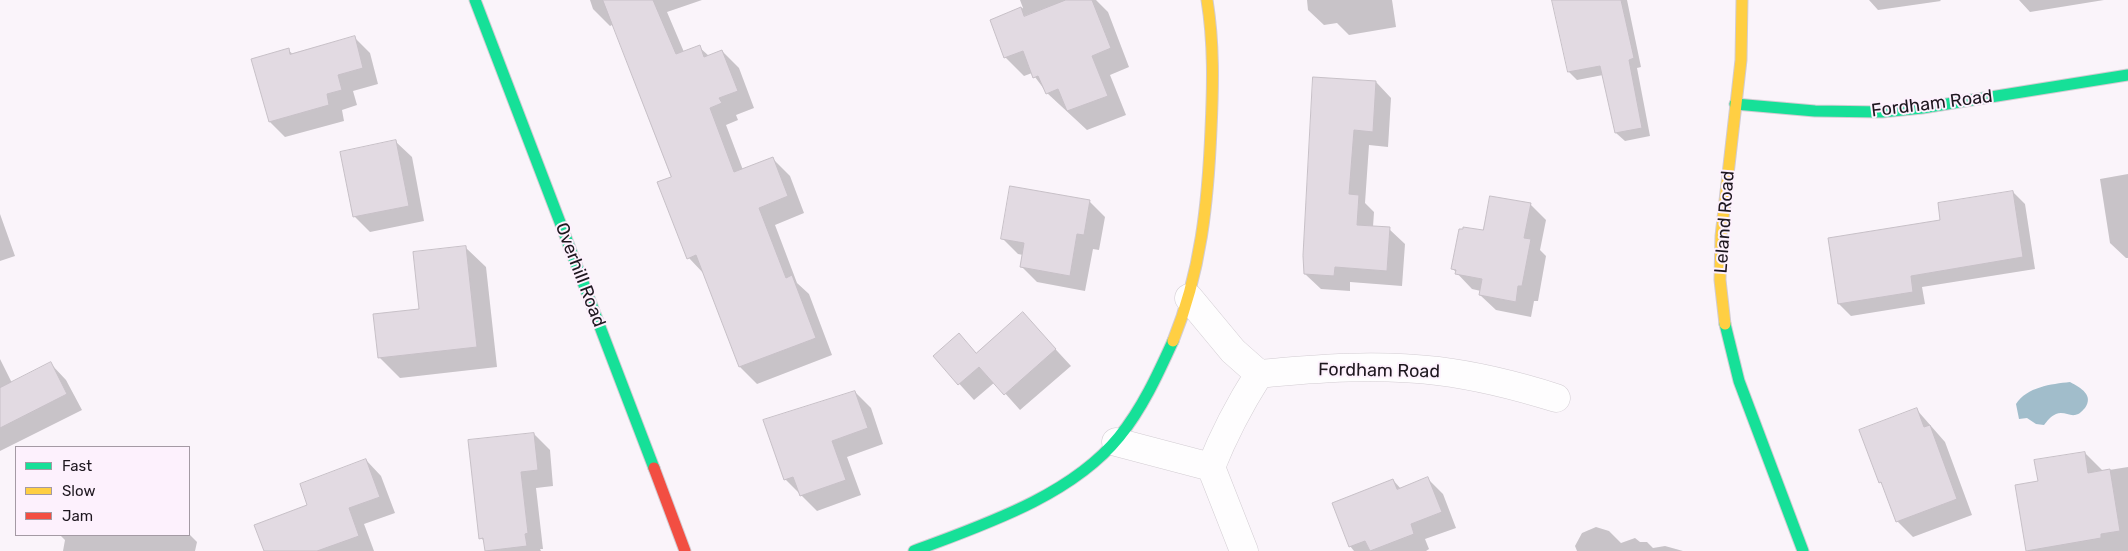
<!DOCTYPE html>
<style>
body{margin:0}
#map{position:relative;width:2128px;height:551px;overflow:hidden;background:#faf4fa;font-family:Rubik,sans-serif}
canvas{display:block}
.legend{position:absolute;left:15px;top:446px;width:175px;height:90px;box-sizing:border-box;background:#fdf1fd;border:1px solid #a49aa4;margin:0;padding:6px 9px;list-style:none;font-size:15px;color:#1e171f}
.legend li{display:flex;align-items:center;gap:10px;height:25px}
.legend b{width:25px;border:1px solid #a49aa4}
</style>
<div id="map">
<canvas width="2128" height="551"></canvas>
<ul class="legend">
<li><b style="height:6px;background:#16e098"></b>Fast</li>
<li><b style="height:6px;background:#ffcf43"></b>Slow</li>
<li><b style="height:6px;background:#f24e42"></b>Jam</li>
</ul>
</div>
<script>
const context = document.querySelector('canvas').getContext('2d');
context.lineJoin = 'round';
function fill(path, color) { context.fillStyle = color; context.fill(path, 'evenodd'); }
function stroke(path, color, width, dash) { context.strokeStyle = color; context.lineWidth = width; context.lineCap = dash ? 'butt' : 'round'; context.setLineDash(dash || []); context.stroke(path); }
function drawText(font, color, halo, rows, align = 'center') {
  context.font = font + ' Rubik,sans-serif'; context.lineWidth = 4; context.setLineDash([]); context.textBaseline = 'middle'; context.strokeStyle = halo; context.fillStyle = color; for (const [text, x, y, turn = 0] of rows) {
    context.save(); context.translate(x, y); context.rotate((+turn || 0) * Math.PI / 180); context.textAlign = isNaN(turn) ? turn : align; if (halo) context.strokeText(text, 0, 0); context.fillText(text, 0, 0); context.restore();
  }
}
fill(new Path2D(`
 M2070,382c11,6 24,13 15,26 -3,3 -5,6 -10,7 -6,1 -12,-4 -19,-1 -5,2 -9,7 -12,11l-8,-1 -9,-6 -8,1 -3,-15c11,-17 35,-20 54,-22z`), '#a1bdcb');
fill(new Path2D(`
 M590,0h112l-35,12 17,40 15,-5 10,9 13,-5 17,17 15,40 -18,7 2,5 -12,5 17,45 29,-12 18,18 14,37 -29,12 22,58 12,11 23,61 -75,29 -17,-17 -35,-92 -16,-17 -17,-81 -58,-153 -4,2 -17,-17z
 M1020,0h76l12,12 21,55 -19,8 16,40 -39,15 -40,-37 -15,-20 -8,3 -19,-19 -14,-37 32,-12z
 M1307,0h85l4,27 -47,8 -12,-12 -13,2 -16,-15z
 M1554,0h73l14,67 -4,1 13,68 -25,5 -9,-8 -13,-58 -26,5 -8,-8z
 M1869,0h71l1,1 -63,9z
 M2019,0h85l-74,12z
 M355,38l15,15 8,31 -25,7 4,14 -15,5 2,11 -59,16 -15,-15 18,-72 6,5z
 M1314,78l62,4 15,16 -3,49 -19,-2 -4,58 9,9 -1,15 16,2 16,15 -3,42 -52,-4v9l-29,-2 -16,-15z
 M396,142l16,15 12,64 -54,11 -16,-16z
 M2128,174v84h-2l-16,-15 -10,-64z
 M2013,192l12,12 10,65 -113,18 3,17 -74,12 -12,-12 -9,-65 112,-17z
 M1089,201l16,16 -6,33 -6,-1 -8,42 -48,-9 -16,-16 2,-11 -5,-1 -16,-16z
 M1530,204l16,16 -6,30 6,6 -8,45h-4l-3,16 -35,-7 -16,-15 1,-4 -9,-2 -19,-20 31,-37z
 M0,214l15,42 -15,5z
 M465,247l21,20 11,100 -97,11 -21,-21 42,-47z
 M1023,314l48,52 -51,44 -25,-28 -21,18 -40,-44 25,-21 18,19z
 M0,359l12,24 39,-19 15,16 16,30 -82,41z
 M855,392l16,16 12,36 -36,13 14,38 -44,16 -32,-32z
 M1917,410l28,32 27,73 -59,22 -16,-16 -13,-34 -4,-5z
 M534,434l16,16 3,36 -17,2 7,61h-3l1,2h-55l-1,-9 -4,-4z
 M2085,453l18,18 25,-4v84h-100l11,-69z
 M366,460l15,16 14,37 -31,11 10,27h-109z
 M1428,479l15,15 13,34 -31,11 4,10 -3,2h-72l-4,-5 43,-66 8,9z
 M1596,527l13,4 12,12 14,-5 5,4h7l6,6 12,-2 18,5h-106l-2,-5 7,-13z
 M189,534l8,8 -2,9h-132l2,-11 -5,-5z`), '#0003');
const building = new Path2D(`
 M603,0h50l23,54 24,-9 4,12 18,-7 16,41 -19,7 3,5 -12,5 24,64 39,-15 15,39 -29,12 27,70 6,-3 24,63 -77,29 -43,-112 -9,4 -30,-77 14,-5z
 M1066,0h26l19,48 -19,8 16,40 -41,15 -9,-22 -12,5 -8,-18 -5,2 -10,-27 -19,7 -14,-38 31,-13 3,9z
 M1552,0h69l13,58 -5,2 13,68 -27,5 -15,-67 -32,6z
 M355,36l8,32 -25,7 4,15 -15,4 2,11 -60,17 -18,-63 38,-11 1,6z
 M1313,77l63,4 -3,51 -19,-2 -5,64 10,1 -2,30 33,2 -3,44 -52,-4 -1,9 -30,-2 -1,-18z
 M396,140l13,66 -56,11 -13,-65z
 M1010,186l80,14 -6,35 -7,-1 -7,42 -50,-9 4,-24 -23,-4z
 M2013,191l10,66 -112,19 2,16 -75,12 -10,-66 112,-18 -2,-17z
 M1490,196l41,7 -7,35 7,1 -9,47h-4l-2,16 -37,-7 3,-16 -27,-5 1,-4 -5,-1 8,-40h4v-2l20,3z
 M466,246l11,101 -99,11 -5,-44 46,-5 -6,-57z
 M1023,312l33,37 -52,46 -25,-28 -21,18 -25,-29 26,-23 17,20z
 M51,362l16,32 -67,34v-40z
 M855,391l13,37 -36,13 14,39 -46,16 -7,-19 -9,3 -21,-60z
 M1917,408l7,19 6,-2 27,74 -61,23 -15,-40 -2,1 -20,-53z
 M534,433l4,37 -17,2 7,61 -3,1 2,12 -42,5 -2,-13 -4,1 -11,-99z
 M2085,452l3,21 22,-4 10,62 -19,3v4l-75,13 -11,-66 23,-4 -4,-21z
 M366,459l14,38 -31,11 10,28 -42,15h-53l-10,-26 53,-20 -7,-21z
 M1428,477l14,35 -31,12 3,10 -44,17 -5,-10 -16,6 -17,-44 61,-24 4,10z`);
fill(building, '#e2dae2');
stroke(building, '#c7c0c7', 1);
const street = new Path2D(`
 M1259,374c60,-6 120,-10 179,-3 40,5 80,15 118,27
 M1116,442l95,25c13,-33 29,-63 48,-93l-26,-23 -44,-53
 M1211,467l33,84`);
const fast = new Path2D(`
 M475,0l179,468
 M1735,104l80,7 67,1 40,-4 206,-33
 M1725,324l14,57 64,170
 M914,551c69,-26 157,-55 205,-114 23,-28 39,-63 54,-96`);
const slow = new Path2D(`
 M1725,324l-5,-44 1,-44 20,-176 1,-60
 M1173,341c28,-69 35,-139 38,-212 2,-43 3,-86 -4,-129`);
const jam = new Path2D(`
 M654,468l31,83`);
stroke(street, '#d2ccd2', 29);
stroke(fast, '#d2ccd2', 13);
stroke(slow, '#d2ccd2', 13);
stroke(jam, '#d2ccd2', 13);
stroke(street, '#fefdfe', 28);
stroke(fast, '#16e098', 11);
stroke(slow, '#ffcf43', 11);
stroke(jam, '#f24e42', 11);
drawText('18px', '#1e171f', '#fdf1fd', [
 ["Fordham Road",1932,104,-7],
 ["Leland Road",1725,222,-86],
 ["Overhill Road",580,275,69],
 ["Fordham Road",1379,371,1]
]);
</script>
